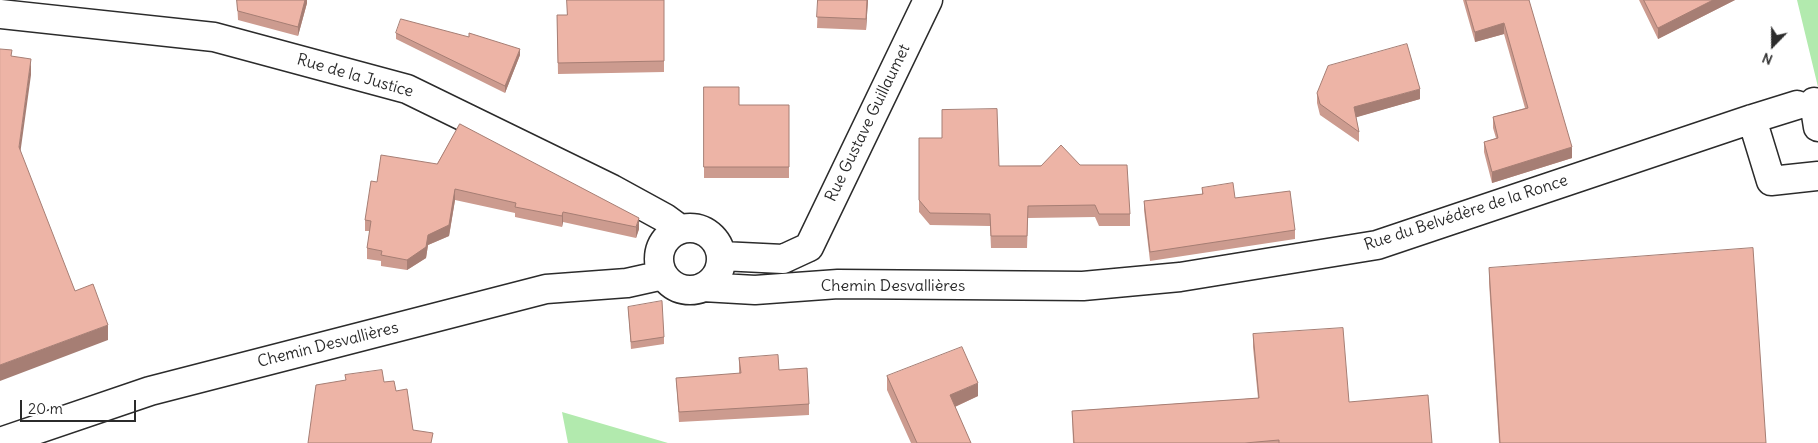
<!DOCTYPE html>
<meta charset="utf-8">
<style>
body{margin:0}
#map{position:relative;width:1818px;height:443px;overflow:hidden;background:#fff;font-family:Delius,sans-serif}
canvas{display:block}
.north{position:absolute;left:1748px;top:20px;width:50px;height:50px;-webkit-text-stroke:4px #fff;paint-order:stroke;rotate:202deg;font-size:14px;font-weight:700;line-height:20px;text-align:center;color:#2b2b2b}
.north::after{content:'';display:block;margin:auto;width:18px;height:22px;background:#2b2b2b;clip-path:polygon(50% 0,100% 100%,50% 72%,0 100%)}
.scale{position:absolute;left:20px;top:400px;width:116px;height:22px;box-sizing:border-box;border:2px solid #2b2b2b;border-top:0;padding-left:6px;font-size:15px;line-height:18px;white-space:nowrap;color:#2b2b2b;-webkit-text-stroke:4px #fff;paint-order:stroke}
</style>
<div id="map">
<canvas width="1818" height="443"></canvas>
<div class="north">N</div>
<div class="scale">20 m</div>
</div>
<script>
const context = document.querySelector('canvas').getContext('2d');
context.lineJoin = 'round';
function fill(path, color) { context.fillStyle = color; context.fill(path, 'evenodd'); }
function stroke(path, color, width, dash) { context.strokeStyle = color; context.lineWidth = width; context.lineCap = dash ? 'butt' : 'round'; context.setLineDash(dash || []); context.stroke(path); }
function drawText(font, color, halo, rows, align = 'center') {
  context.font = font + ' Delius,sans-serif'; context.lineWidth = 4; context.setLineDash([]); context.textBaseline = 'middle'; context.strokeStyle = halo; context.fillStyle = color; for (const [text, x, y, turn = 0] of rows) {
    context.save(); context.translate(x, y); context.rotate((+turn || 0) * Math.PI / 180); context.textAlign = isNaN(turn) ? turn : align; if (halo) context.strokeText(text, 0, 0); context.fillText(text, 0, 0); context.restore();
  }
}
fill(new Path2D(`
 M1797,0h21v87z
 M562,412l106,31h-100z`), '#b2eaae');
const minor = new Path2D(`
 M0,14l214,23 193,52 205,100 53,29 15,11
 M1814,102l4,25
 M1752,119l19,62 47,-5
 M659 259a31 31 0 1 1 62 0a31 31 0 1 1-62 0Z
 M809,247l119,-247
 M721,256l62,3 26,-12
 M703,287l52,3 83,-6 245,2 97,-9 197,-32 375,-126 45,-14
 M0,442l150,-51 396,-102 81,-6 36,-8`);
stroke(minor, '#2b2b2b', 31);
stroke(minor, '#fff', 28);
fill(new Path2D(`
 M237,0h70v3l-9,33 -60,-16z
 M567,0h97v72l-106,2 -1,-59h10z
 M818,0h50l-2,30 -49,-2z
 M1463,0h66l43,158 -80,25 -8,-31v-10l12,-4 -3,-10v-11l32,-9 -21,-74 -29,8z
 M1639,0h96l-77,39z
 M396,33l124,22 -15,38 -109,-54z
 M704,87l35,18h50v73h-85z
 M1317,93l103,6 -64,18 3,15v10l-39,-27 -3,-12z
 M460,124l179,105 -3,9 -73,-16 -1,5 -47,-10v-4l-60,-13 -6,36 -21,9 -2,13 -19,12 -26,-4v-5l-14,-2v-11l3,-17h-5v-11l12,-38 60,-18z
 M919,138l80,28 81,-1 50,49v12h-31l-4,-9 -67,1 -1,30h-36l-1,-22 -60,-1 -11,-13z
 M1202,188l33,10 60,32v9l-145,22 -6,-51v-9l58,-7z
 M1489,268l277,175h-267l-10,-161z
 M628,307l36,30v7l-33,5z
 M1253,334l96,68 83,41h-359l-1,-32 186,-13 -5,-51z
 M739,358l40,12 30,34v11l-130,7 -3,-44 63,-4z
 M887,376l91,20 -23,11 16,36h-60l-24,-53z`), '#cc9b8f');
fill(new Path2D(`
 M305,0h2v3l-9,33v-9z
 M867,0h1l-2,30v-11z
 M1713,0h22l-77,39v-11z
 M1504,23v11l-29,8v-10z
 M520,49v6l-15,38v-7z
 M31,59v16l-12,87v-15z
 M1420,89v10l-66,19v-11z
 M1572,147v11l-80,25v-11z
 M455,189v11l-6,36 -21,9 -2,13 -19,12v-10l21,-25z
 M563,212v10l-1,5v-11z
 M639,218v11l-3,9v-11z
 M108,325v15l-108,41v-16z
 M978,383v13l-28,13v-14z`), '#a67e74');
const building = new Path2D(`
 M237,0h68l-7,27 -60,-16z
 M567,0h97v61l-106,2 -1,-48h10z
 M818,0h49l-1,19 -49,-2z
 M1466,0h63l43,147 -80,25 -8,-30 14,-4 -5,-21 35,-9 -24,-85 -29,9z
 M1644,0h69l-55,28z
 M401,19l68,18v-4l51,16 -15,37 -109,-53z
 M1407,44l13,45 -66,18 5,25 -39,-28 -3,-11 11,-27z
 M0,49l12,1 -1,6 20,3 -12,88 56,144 18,-7 15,41 -108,40z
 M704,87h35v18h50v62h-85z
 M997,109l2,57h42l20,-21 19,20h47l3,49h-31l-4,-9 -67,1 -1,30h-36l-1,-22 -60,-1 -11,-13v-62h23v-28z
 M460,124l179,94 -3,9 -73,-15 -1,4 -47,-9 1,-4 -61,-14 -6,36 -21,10 -2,12 -19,13 -26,-5 1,-4 -15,-3 4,-27 -6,-1 6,-39 6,1 4,-27 56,9z
 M1233,183l2,15 55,-7 5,39 -145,22 -6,-51 59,-7 -1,-6z
 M1753,248l13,195h-266l-11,-175z
 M662,301l2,36 -33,5 -3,-35z
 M1343,328l6,74 79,-7 4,48h-153v-3l-34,3h-171l-2,-32 187,-13 -6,-64z
 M962,347l16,36 -28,12 21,48h-54l-30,-67z
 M778,355l1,15 28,-2 2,36 -130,8 -3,-34 65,-5 -2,-15z
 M382,370l2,12 10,-1 2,10 11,-2 6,41 20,3 -2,10h-123l8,-58 30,-5 -1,-5z`);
fill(building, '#edb4a6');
stroke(building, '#a67e74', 1);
drawText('16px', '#2b2b2b', '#fff', [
 ["Rue de la Justice",355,76,16],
 ["Rue Gustave Guillaumet",868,123,-64],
 ["Rue du Belvédère de la Ronce",1466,213,-18],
 ["Chemin Desvallières",893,286],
 ["Chemin Desvallières",328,345,-14]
]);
</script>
